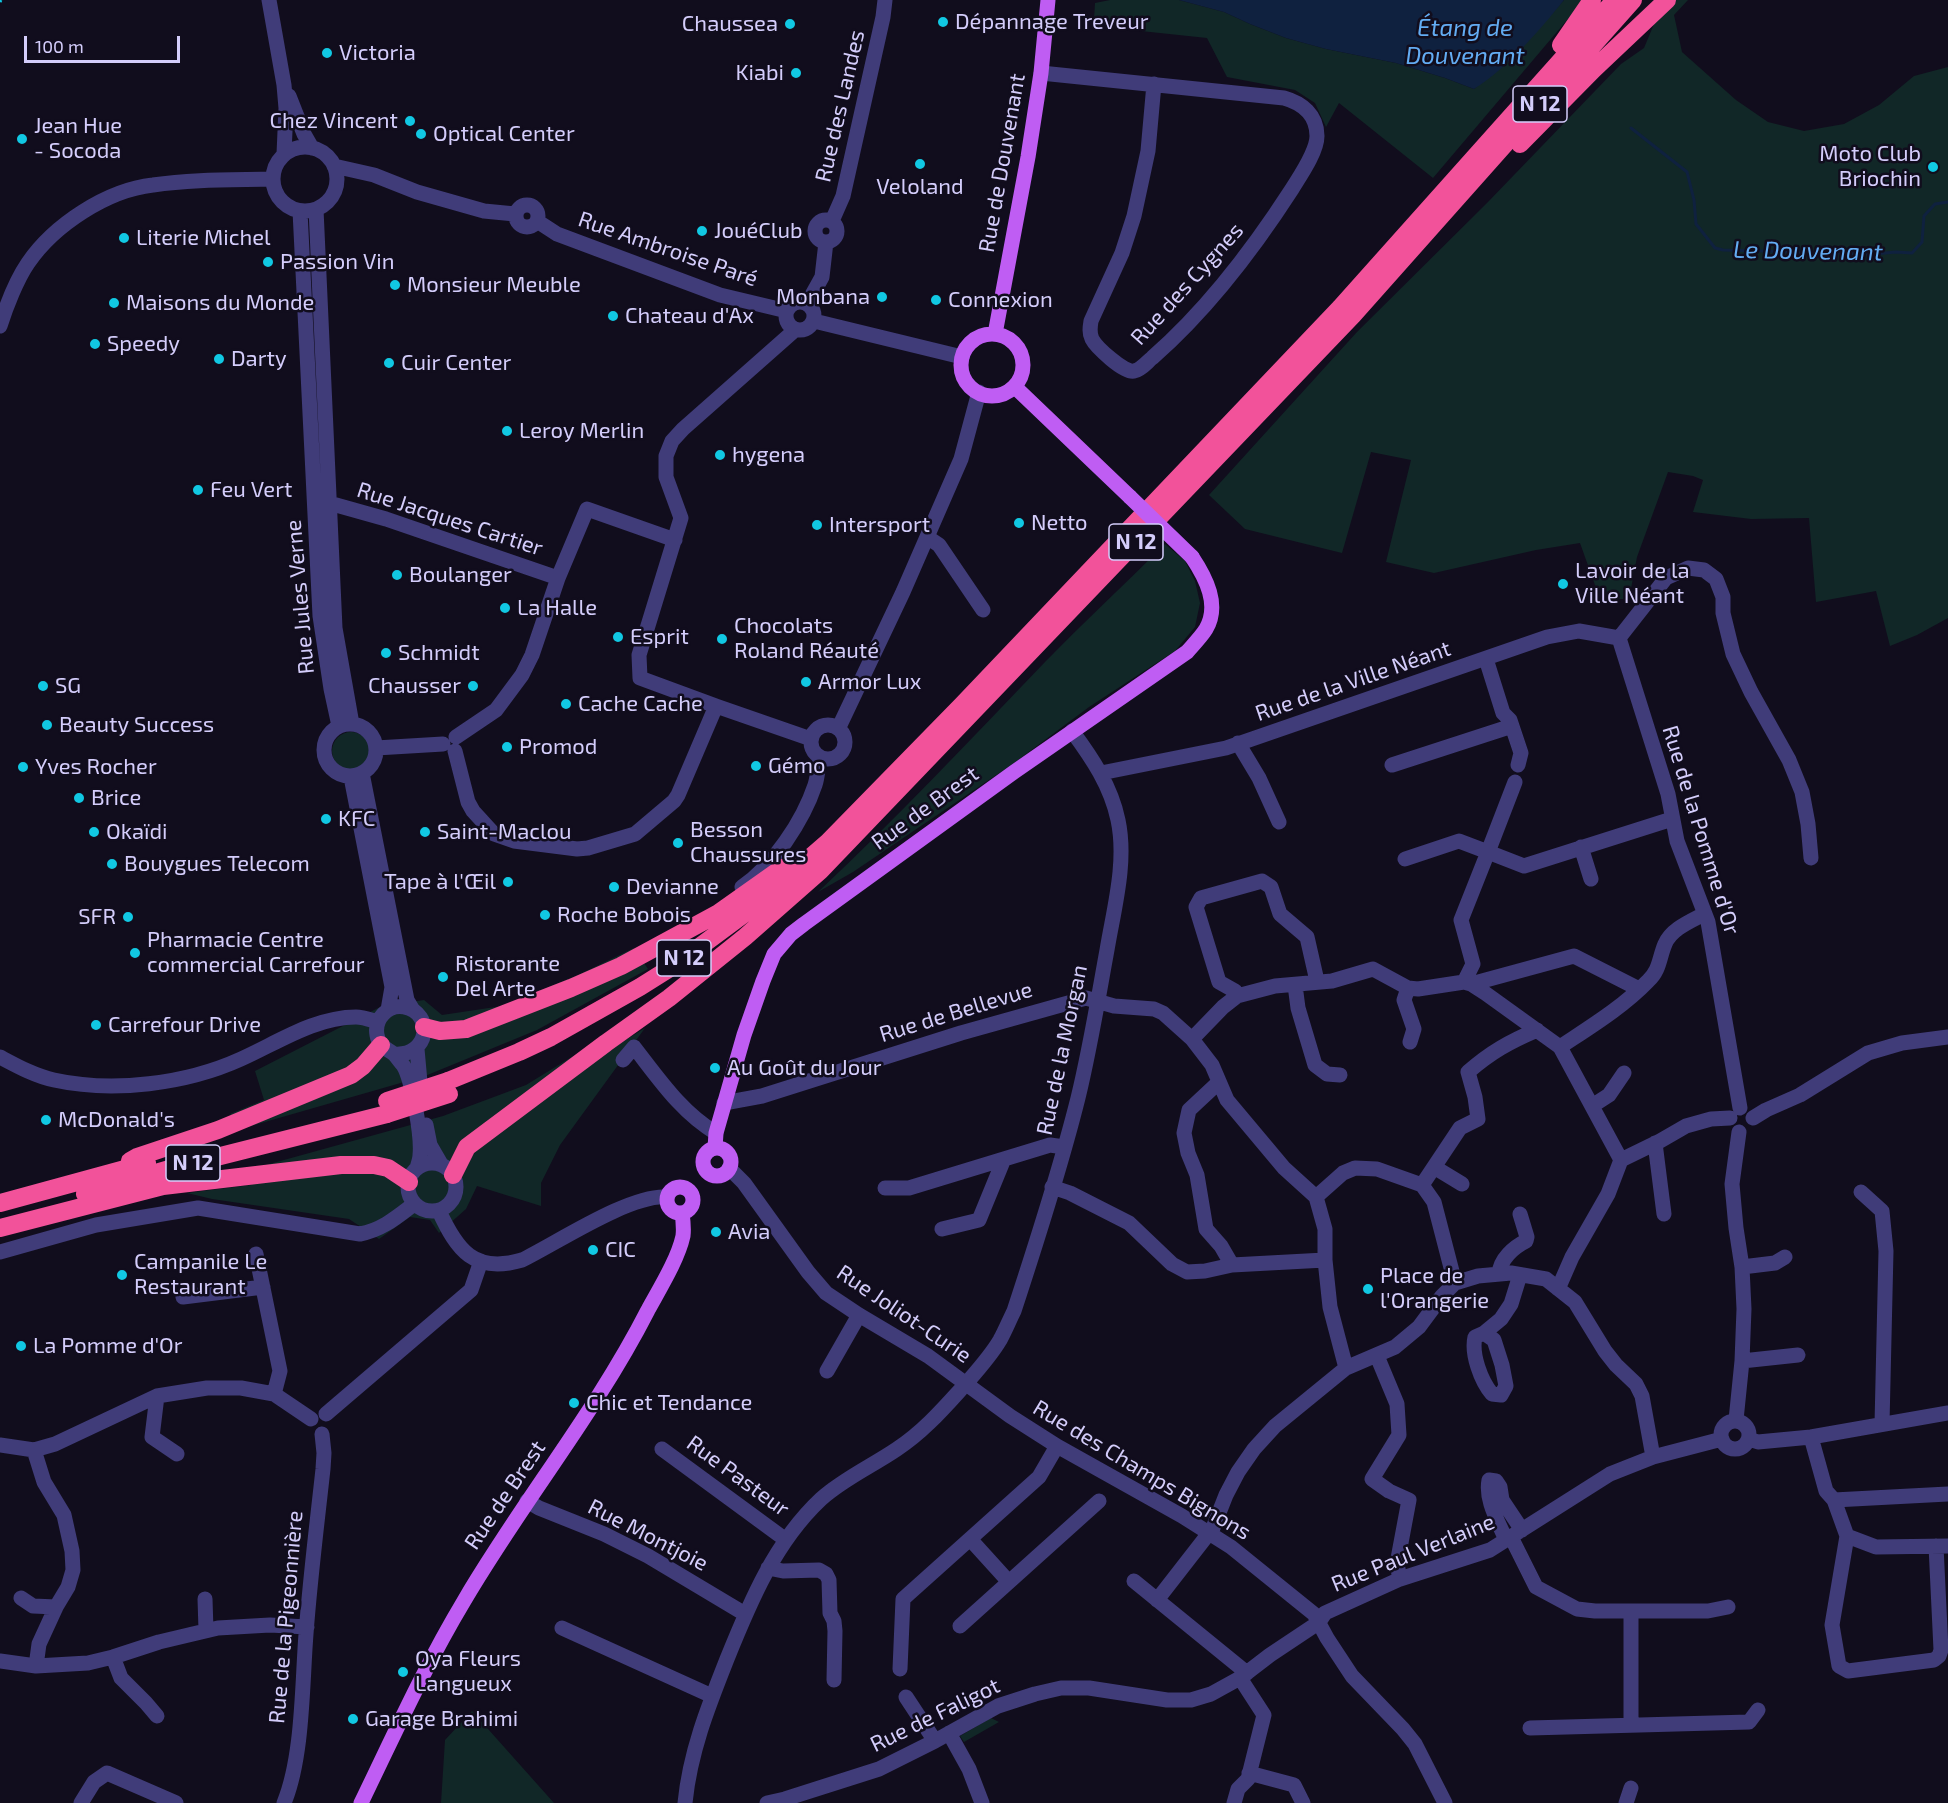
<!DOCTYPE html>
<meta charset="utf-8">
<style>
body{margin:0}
#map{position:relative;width:1948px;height:1803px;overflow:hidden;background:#110d1d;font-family:"Exo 2",sans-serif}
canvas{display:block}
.scale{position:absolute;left:24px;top:36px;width:156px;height:27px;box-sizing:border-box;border:3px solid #d4cdfb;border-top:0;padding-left:8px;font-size:18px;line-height:21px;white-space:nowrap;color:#d4cdfb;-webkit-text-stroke:4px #110d1d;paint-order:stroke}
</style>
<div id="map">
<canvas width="1948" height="1803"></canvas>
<div class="scale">100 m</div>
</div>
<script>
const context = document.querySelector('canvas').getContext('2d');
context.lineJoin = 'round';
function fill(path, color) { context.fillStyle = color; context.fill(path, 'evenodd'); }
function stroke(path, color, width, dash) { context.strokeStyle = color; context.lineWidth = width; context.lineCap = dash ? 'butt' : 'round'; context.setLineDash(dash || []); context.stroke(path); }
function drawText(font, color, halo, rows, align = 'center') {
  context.font = font + ' "Exo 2",sans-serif'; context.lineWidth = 5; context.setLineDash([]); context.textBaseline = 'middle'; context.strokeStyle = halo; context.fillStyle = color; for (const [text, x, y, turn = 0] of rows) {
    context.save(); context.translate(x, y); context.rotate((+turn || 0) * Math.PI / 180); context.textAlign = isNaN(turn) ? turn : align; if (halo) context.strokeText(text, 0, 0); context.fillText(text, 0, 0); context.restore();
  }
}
fill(new Path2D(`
 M1110,0h69l45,12 26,12 36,14 40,11 70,14 49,15 29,11 52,-46 38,-43h20l-151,178 -94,-75 -13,24 -11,-24 -20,-13 -68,-13 -20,-39 -66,-7 -21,-10 -26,-1 1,-17z
 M1664,0h24l-14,15 8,37 54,48 32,22 36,9 40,-7 35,-19 35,-29 34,-9v551l-31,17 -27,11 -14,-55 -60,11 -7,-84 -58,1 -58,-7 10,-32 -10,-4 -25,-4 -31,85 -8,42h-29l-20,-56 -44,7 -102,23 -48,-11 25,-102 -40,-8 -29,101 -97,-24 -36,-34 148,-163 130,-129 134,-139 23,-16z
 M1165,544l20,17 10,20 5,22 -5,24 -20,24 -86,56 -75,56 -161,109 -35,20c79,-74 152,-152 227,-230 39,-40 80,-78 120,-118z
 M332 751a19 19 0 1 1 38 0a19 19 0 1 1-38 0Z
 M634,948l14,21 -111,61 -112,46 -181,52 -14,-14 34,-14 -9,-29 125,-64 44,-7 18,15 60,-9 76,-31z
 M645,1028l-85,117 -19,38v23l-64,-20 -11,23 -27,24 -9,-13 -20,-3 -31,22 -30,-20 -137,-20 -25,-6 64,-8 4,-17 188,-52 83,-31 57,-35 8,11z
 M472,1711l82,92h-113l4,-63z
 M991,1718l8,4 -35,20 -4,-6z`), '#112727');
fill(new Path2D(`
 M1179,0h385c-24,30 -58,69 -90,89l-29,-11 -49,-15 -70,-14 -40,-11 -36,-14 -26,-12z`), '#0f213f');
stroke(new Path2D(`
 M1631,128l56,44 7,28 2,24 19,24 8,2 152,4 21,-2 16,1 10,-11 2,-26 11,-12 13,-2`), '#0f213f', 3);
stroke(new Path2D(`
 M269,0l15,85 2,23 -2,46
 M1041,73l243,25c18,5 33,17 33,38 0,16 -17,40 -25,53 -40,62 -85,121 -140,169 -5,4 -11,12 -18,13 -9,3 -38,-24 -42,-32 -3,-6 -2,-12 -1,-18l31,-68 12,-37 14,-65 6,-67
 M289,96l15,38 8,14
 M273 179a32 32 0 1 1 64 0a32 32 0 1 1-64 0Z
 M334,166l40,9 43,17 67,19 31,3
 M516 216a11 11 0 1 1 22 0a11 11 0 1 1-22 0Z
 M316,209l19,419 17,96
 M300,211l20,405 11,73 8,37
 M815 231a11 11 0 1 1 22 0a11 11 0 1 1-22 0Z
 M537,221l20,13 163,61 67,16
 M832,221l11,-25 40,-179 2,-17
 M786 316a14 14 0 1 1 28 0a14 14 0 1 1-28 0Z
 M807,304l15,-27 4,-35
 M814,321l148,36
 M0,326c6,-19 17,-47 28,-63 26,-38 79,-73 125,-78 40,-6 80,-5 120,-6
 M329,503l57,16 172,59
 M927,537l12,8 44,65
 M1619,638l49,156 9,47 31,81 32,186
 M1619,638l47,-60 22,-10 16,2 12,9 7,18v16l10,41 18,38 38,68 13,32 6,32 3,34
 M1486,659l17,54 7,7 11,33 -3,12
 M716,706l-76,-28 -1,-23 42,-137 -15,-41v-21l6,-15 11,-12 112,-99
 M324 750a26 26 0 1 1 52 0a26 26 0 1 1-52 0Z
 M811 742a17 17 0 1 1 34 0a17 17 0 1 1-34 0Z
 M839,727l64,-135 58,-133 18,-67
 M456,737l40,-27 26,-35 10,-20 26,-77 29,-69 88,31
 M1238,743l21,35 20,44
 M376,748l67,-4
 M455,751l13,51 5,9 21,23 20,7 63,8 11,-1 47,-14 39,-33 4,-6 38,-89 95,33
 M1392,765l120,-39
 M362,773l45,227 6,10
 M1101,773l125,-25 321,-111 32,-6 40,7
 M351,777l41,210 -4,23
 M1581,847l10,32
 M1405,859l54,-18 29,11 27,-70
 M742,887c31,-21 61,-66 73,-102 3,-9 3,-19 5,-28
 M1464,982l9,-18 -12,-44 27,-68 36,14 148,-47
 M1471,984l103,-28 65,33
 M1295,985l3,23 17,57 12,9 13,1
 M1408,988l-4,12 10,29 -4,13
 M1237,996l-2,-5 -16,-9 -23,-75 5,-9 61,-17 9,6 9,27 27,23 10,44
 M1192,1039l31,-32 14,-11 38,-10 57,-5 41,-12 35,19 10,1 46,-7 7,2 14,9 75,54 61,113
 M1560,1047c30,-20 63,-40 88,-66 12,-11 11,-23 17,-37 6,-15 26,-23 39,-30
 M417,1049l4,44
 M394,1054c35,3 41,-41 10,-47 -16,-3 -30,12 -27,28 2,12 9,13 17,19 3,3 6,8 9,11 9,14 19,72 17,90 0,4 -2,9 -3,13
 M0,1057c17,9 35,19 54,23 59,13 132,4 187,-21 36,-16 74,-42 115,-42 7,0 15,3 22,5
 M623,1060l11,-13c25,32 47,65 82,86
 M1219,1082l-30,28 -5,23 4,20 9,22 9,54 15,17 11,19
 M724,1103l38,-7 199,-63 125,-35 28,8 40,3 9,4 29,26 20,26 15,35 57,68 32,29 9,32v31l5,47 16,61 -71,58 -21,23 -16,23 -12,23 -13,33 -56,72
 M1592,1106l17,-11 15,-22
 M1753,1118l13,-8 34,-15 68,-42 34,-10 46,-6
 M426,1125l4,20 11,19
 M1655,1143l9,71
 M408 1187a24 24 0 1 1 48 0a24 24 0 1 1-48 0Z
 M1434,1167l28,17
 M729,1168l15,15 64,89 18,21 33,22 69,41 82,60 47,30 125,70 49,31 83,67 13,24 25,38 51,53 12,15 30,59
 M1422,1185l38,-57 18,-9 -3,-22 -7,-25c23,-20 41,-30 69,-42
 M1052,1187l18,6 59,30 43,41 15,8 18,-1 27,-6 93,-5
 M885,1188h24l141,-43 14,2
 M1861,1192l21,19 4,40 -4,173
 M1316,1197l27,-24 12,-5 22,1 45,16 12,17 21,81
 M439,1211c18,39 35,63 83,49 35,-17 108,-66 145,-63
 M942,1229l37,-9 25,-61
 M0,1252l96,-27 102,-17 162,26c22,-4 37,-17 54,-30
 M256,1254l24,117 -6,23
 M1742,1267l33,-4 10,-6
 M1499,1274c1,-15 15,-27 27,-33l1,-4 -7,-23
 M1558,1289l14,-32 36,-63 13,-34 39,-19 26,-15 25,-7 19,-1
 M183,1297l80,-10
 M1484,1333l-9,4c-4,17 6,44 17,57l9,1 5,-9 -4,-21 -8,-25 -10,-7 17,-14 10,-15 9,-29
 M1377,1356l20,48 2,31 -27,44 17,12 20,9 -12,64 3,15
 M1742,1361l56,-6
 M1346,1368l49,-21 24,-20 23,-31 13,-13 23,-7 33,-3 35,6 29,23 30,49 11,14 20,19 6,12 11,61
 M827,1371l32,-56
 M157,1396l-5,41 25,17
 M326,1414l145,-124 10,-29
 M1736,1420l6,-59 2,-52 -2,-42 -6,-39 -4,-44 7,-52
 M1721 1435a14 14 0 1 1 28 0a14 14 0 1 1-28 0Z
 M1811,1437l15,54 8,9 114,-6
 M1749,1439l9,3 53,-5 137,-24
 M0,1445l34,5 21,-6 102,-48 50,-8h34l33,6 37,25
 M662,1449l124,91
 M34,1450l10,32 20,33 8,36 1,19 -5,17 -12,20 -17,37 -3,22
 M1834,1500l13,36 29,11 72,-1
 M527,1501l12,7 65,26 44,22 97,58
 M1847,1536l-15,89 7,41 9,5 86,-11 5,-4 2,-6 -5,-104
 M1511,1537l25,50 41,22 18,2h113l20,-4
 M970,1539l39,43
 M1506,1540c-8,-19 -21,-40 -17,-60l7,1 4,6 2,13 20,30
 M768,1568l15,3 36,-1 7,4 3,6 1,33 4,8 1,10 -1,49
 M1134,1581l113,92
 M21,1598l12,8 23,1
 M205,1599l1,31
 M1631,1611v113
 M960,1626l139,-125
 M562,1628l150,68
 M113,1657l8,21 25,25 11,13
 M0,1661l36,5 52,-3 25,-6 46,-15 59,-14 52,-3 37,2
 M900,1669l3,-70 136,-122 18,-31
 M906,1697l29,44
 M1530,1728l219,-6 9,-12
 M949,1733l20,36 13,34
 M1249,1773l45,12 9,18
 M81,1803l13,-21 13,-9 69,30
 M284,1803c19,-46 18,-118 22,-169 4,-55 11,-110 17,-165l1,-16 -2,-19
 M685,1803c5,-51 23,-96 42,-144 23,-57 48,-117 94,-160 22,-20 51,-33 76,-50 26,-17 46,-40 66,-62 13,-15 27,-30 37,-47 5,-9 9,-19 14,-29 23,-70 46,-141 64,-213 12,-49 20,-99 29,-148 7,-42 20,-88 11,-130 -7,-34 -26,-62 -46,-89
 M767,1803l18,-4 94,-30 56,-28 63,-35 37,-12 26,-6h28l78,12h24l20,-6 29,-16 30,-23 42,-28 7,-5 6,-9 75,-34 90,-29 120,-76 43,-17 69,-18
 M1234,1803l4,-14 10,-10 16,-64 -24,-37
 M1626,1803l5,-15`), '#403c79', 15);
stroke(new Path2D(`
 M995,334l33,-177 13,-84 7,-73
 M961 365a31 31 0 1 1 62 0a31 31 0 1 1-62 0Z
 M1015,387l115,110
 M715,1148l1,-15 28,-98 19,-54 11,-27 17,-20 13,-10 210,-152 173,-120c6,-7 14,-15 19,-23 14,-24 0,-51 -14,-72
 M703 1162a14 14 0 1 1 28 0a14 14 0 1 1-28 0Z
 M667 1200a13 13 0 1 1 26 0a13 13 0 1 1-26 0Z
 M361,1803c33,-68 64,-137 103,-202 58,-99 132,-189 184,-291 12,-22 30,-51 35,-74 1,-8 0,-16 -1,-23`), '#bf5df3', 15);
stroke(new Path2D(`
 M1561,45l31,-45
 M1520,144l74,-75 73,-69
 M424,1027l16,4 26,-2 105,-41 50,-22 96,-52 65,-46
 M448,1081l71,-29 32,-15 89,-50 35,-22 77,-57 76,-66 134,-137 378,-397 275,-308
 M130,1161l7,-4 81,-27 133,-55 12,-9 18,-21
 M453,1175l14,-28 139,-104 63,-45 76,-61 75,-66 533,-556 280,-315
 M85,1194l88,-26 214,-54
 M0,1203l147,-40
 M0,1228l163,-42 178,-21h33l14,3 21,14`), '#f2529a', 18);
stroke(new Path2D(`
 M0,2l1,-2`), '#11c8e3', 3, [9, 8]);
stroke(new Path2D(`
 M1130,497l62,60`), '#bf5df3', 15);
stroke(new Path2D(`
 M387,1101l61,-20
 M387,1114l62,-20`), '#f2529a', 18);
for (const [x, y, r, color] of [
 [943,22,6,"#11c8e3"],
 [790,24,6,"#11c8e3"],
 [327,53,6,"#11c8e3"],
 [796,73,6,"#11c8e3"],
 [410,121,6,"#11c8e3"],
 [421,134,6,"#11c8e3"],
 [22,139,6,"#11c8e3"],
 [920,164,6,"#11c8e3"],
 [1933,167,6,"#11c8e3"],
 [702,231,6,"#11c8e3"],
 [124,238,6,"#11c8e3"],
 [268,262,6,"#11c8e3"],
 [395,285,6,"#11c8e3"],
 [882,297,6,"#11c8e3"],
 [936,300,6,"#11c8e3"],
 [114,303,6,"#11c8e3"],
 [613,316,6,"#11c8e3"],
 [95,344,6,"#11c8e3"],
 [219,359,6,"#11c8e3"],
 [389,363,6,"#11c8e3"],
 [507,431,6,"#11c8e3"],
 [720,455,6,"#11c8e3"],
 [198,490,6,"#11c8e3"],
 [1019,523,6,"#11c8e3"],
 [817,525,6,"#11c8e3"],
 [397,575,6,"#11c8e3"],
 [1563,584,6,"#11c8e3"],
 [505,608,6,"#11c8e3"],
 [618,637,6,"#11c8e3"],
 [722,639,6,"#11c8e3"],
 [386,653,6,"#11c8e3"],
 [806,682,6,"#11c8e3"],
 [43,686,6,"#11c8e3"],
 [473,686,6,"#11c8e3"],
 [566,704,6,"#11c8e3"],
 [47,725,6,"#11c8e3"],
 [507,747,6,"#11c8e3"],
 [756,766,6,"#11c8e3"],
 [23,767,6,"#11c8e3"],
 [79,798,6,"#11c8e3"],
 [326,819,6,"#11c8e3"],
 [94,832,6,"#11c8e3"],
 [425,832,6,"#11c8e3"],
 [678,843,6,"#11c8e3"],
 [112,864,6,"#11c8e3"],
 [508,882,6,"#11c8e3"],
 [614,887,6,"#11c8e3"],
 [545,915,6,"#11c8e3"],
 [128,917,6,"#11c8e3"],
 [135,953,6,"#11c8e3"],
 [443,977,6,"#11c8e3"],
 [96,1025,6,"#11c8e3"],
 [715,1068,6,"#11c8e3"],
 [46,1120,6,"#11c8e3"],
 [716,1232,6,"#11c8e3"],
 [593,1250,6,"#11c8e3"],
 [122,1275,6,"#11c8e3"],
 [1368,1289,6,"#11c8e3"],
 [21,1346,6,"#11c8e3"],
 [574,1403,6,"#11c8e3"],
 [403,1672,6,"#11c8e3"],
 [353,1719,6,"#11c8e3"]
]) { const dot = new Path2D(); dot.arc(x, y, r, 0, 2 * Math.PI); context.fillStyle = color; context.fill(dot); stroke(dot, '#110d1d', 2); }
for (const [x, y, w] of [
 [1540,104,54],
 [1136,542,54],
 [684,958,54],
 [193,1163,54]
]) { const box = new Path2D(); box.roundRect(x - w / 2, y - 18, w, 36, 4.5); context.fillStyle = '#110d1d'; context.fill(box); stroke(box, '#d4cdfb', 1.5); }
drawText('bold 21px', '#d4cdfb', null, [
 ["N 12",1540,104],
 ["N 12",1136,542],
 ["N 12",684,958],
 ["N 12",193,1163]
]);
drawText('22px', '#d4cdfb', '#110d1d', [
 ["Dépannage Treveur",955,22],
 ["Chaussea",778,24,"right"],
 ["Victoria",339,53],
 ["Kiabi",784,73,"right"],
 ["Chez Vincent",398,121,"right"],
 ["Jean Hue",34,126],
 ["- Socoda",34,151],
 ["Optical Center",433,134],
 ["Moto Club",1921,154,"right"],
 ["Briochin",1921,179,"right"],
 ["Veloland",920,187,"center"],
 ["JouéClub",714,231],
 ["Literie Michel",136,238],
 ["Passion Vin",280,262],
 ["Monsieur Meuble",407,285],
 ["Monbana",870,297,"right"],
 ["Connexion",948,300],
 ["Maisons du Monde",126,303],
 ["Chateau d'Ax",625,316],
 ["Speedy",107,344],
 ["Darty",231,359],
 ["Cuir Center",401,363],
 ["Leroy Merlin",519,431],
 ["hygena",732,455],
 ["Feu Vert",210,490],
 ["Netto",1031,523],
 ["Intersport",829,525],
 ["Lavoir de la",1575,571],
 ["Ville Néant",1575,596],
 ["Boulanger",409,575],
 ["La Halle",517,608],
 ["Chocolats",734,626],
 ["Roland Réauté",734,651],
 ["Esprit",630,637],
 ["Schmidt",398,653],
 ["Armor Lux",818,682],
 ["SG",55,686],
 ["Chausser",461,686,"right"],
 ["Cache Cache",578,704],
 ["Beauty Success",59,725],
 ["Promod",519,747],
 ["Gémo",768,766],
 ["Yves Rocher",35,767],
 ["Brice",91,798],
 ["KFC",338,819],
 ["Besson",690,830],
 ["Chaussures",690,855],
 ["Okaïdi",106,832],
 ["Saint-Maclou",437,832],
 ["Bouygues Telecom",124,864],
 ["Tape à l'Œil",496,882,"right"],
 ["Devianne",626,887],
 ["Roche Bobois",557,915],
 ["SFR",116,917,"right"],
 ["Pharmacie Centre",147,940],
 ["commercial Carrefour",147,965],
 ["Ristorante",455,964],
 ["Del Arte",455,989],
 ["Carrefour Drive",108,1025],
 ["Au Goût du Jour",727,1068],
 ["McDonald's",58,1120],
 ["Avia",728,1232],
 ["CIC",605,1250],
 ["Campanile Le",134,1262],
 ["Restaurant",134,1287],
 ["Place de",1380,1276],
 ["l'Orangerie",1380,1301],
 ["La Pomme d'Or",33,1346],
 ["Chic et Tendance",586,1403],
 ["Oya Fleurs",415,1659],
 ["Langueux",415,1684],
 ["Garage Brahimi",365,1719]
], 'left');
drawText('22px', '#d4cdfb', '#110d1d', [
 ["Rue des Landes",840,106,-77],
 ["Rue de Douvenant",1002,163,-80],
 ["Rue Ambroise Paré",668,249,19],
 ["Rue des Cygnes",1187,284,-48],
 ["Rue Jacques Cartier",450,519,18],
 ["Rue Jules Verne",300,597,-95],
 ["Rue de la Ville Néant",1353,681,-19],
 ["Rue de Brest",925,808,-36],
 ["Rue de la Pomme d'Or",1701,830,73],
 ["Rue de Bellevue",956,1012,-17],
 ["Rue de la Morgan",1062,1050,-78],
 ["Rue Joliot-Curie",904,1314,34],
 ["Rue des Champs Bignons",1142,1470,31],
 ["Rue Pasteur",738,1476,36],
 ["Rue de Brest",505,1495,-56],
 ["Rue Montjoie",648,1535,27],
 ["Rue Paul Verlaine",1413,1553,-22],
 ["Rue de la Pigeonnière",286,1617,-85],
 ["Rue de Faligot",935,1715,-26]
]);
drawText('italic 24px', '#63acf3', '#110d1d', [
 ["Étang de",1465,28],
 ["Douvenant",1465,56],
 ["Le Douvenant",1808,251,1]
]);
</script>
